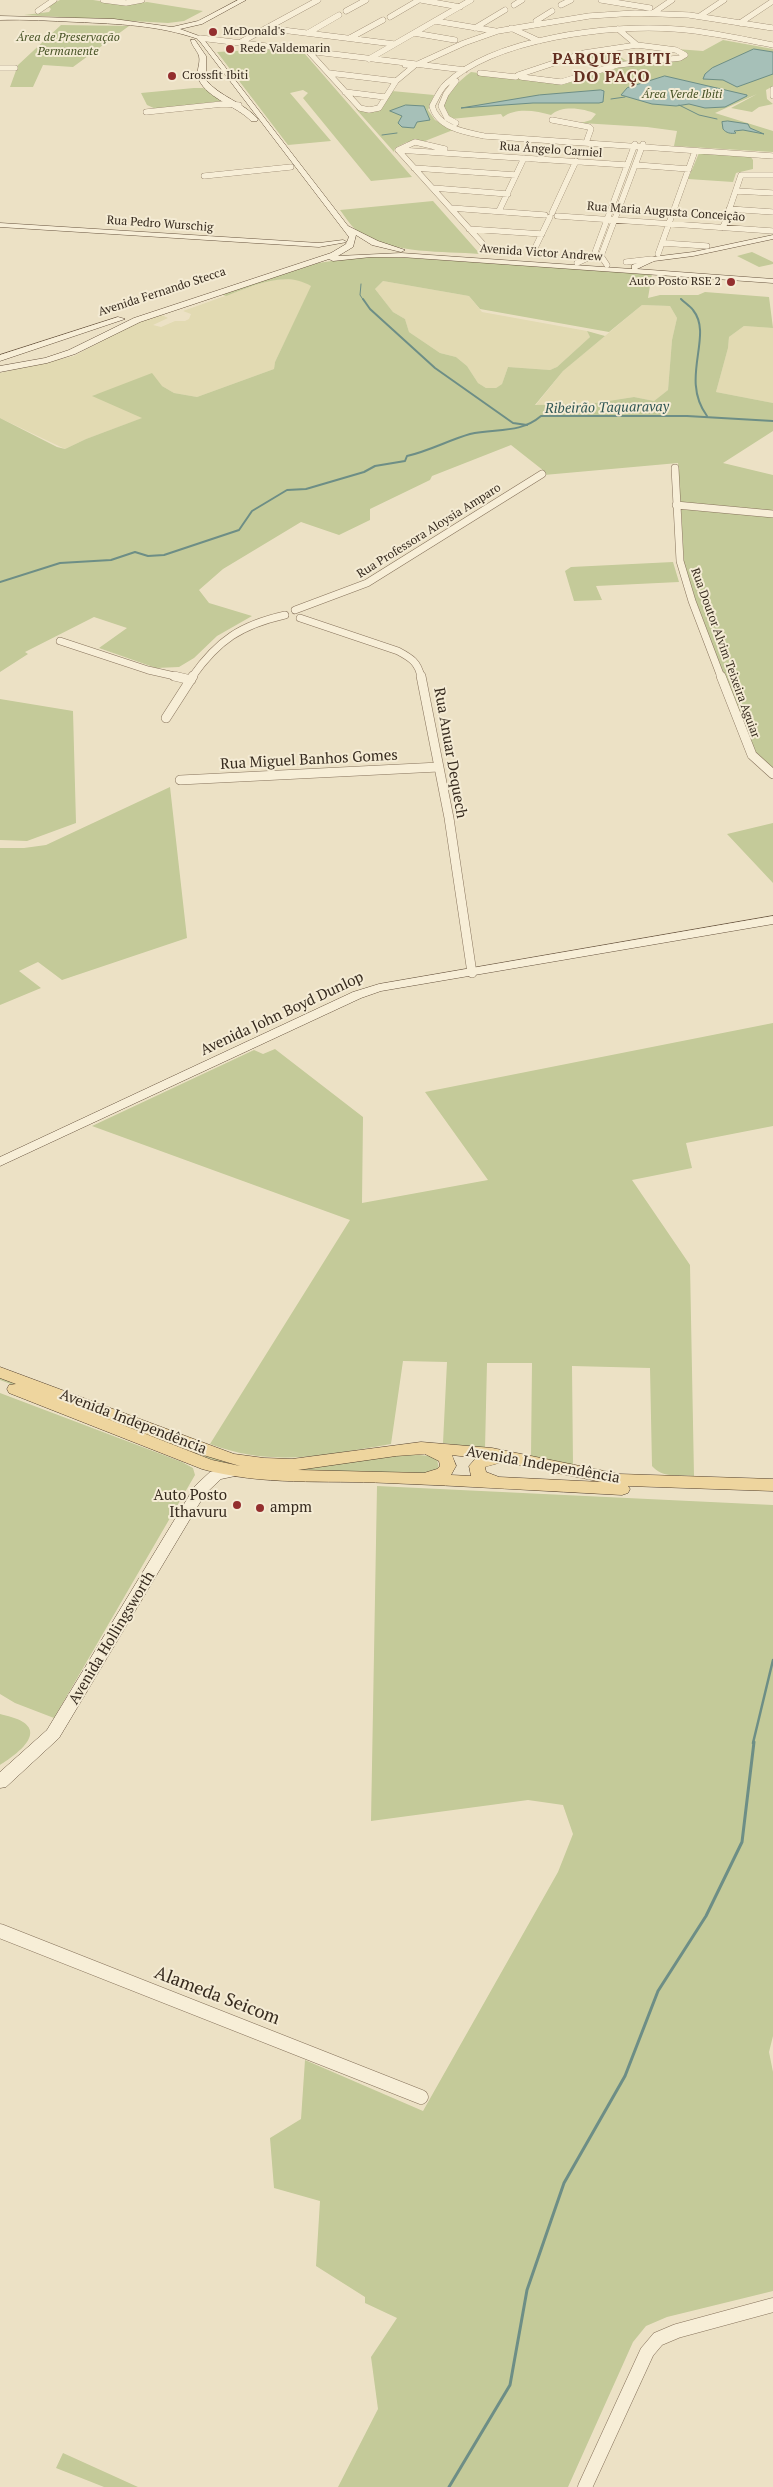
<!DOCTYPE html>
<meta charset="utf-8">
<style>
body{margin:0}
canvas{display:block;background:#ece1c5}
</style>
<canvas width="773" height="2487"></canvas>
<script>
const context = document.querySelector('canvas').getContext('2d');
context.lineJoin = 'round';
function fill(path, color) { context.fillStyle = color; context.fill(path, 'evenodd'); }
function stroke(path, color, width, dash) { context.strokeStyle = color; context.lineWidth = width; context.lineCap = dash ? 'butt' : 'round'; context.setLineDash(dash || []); context.stroke(path); }
function drawText(font, color, halo, rows, align = 'center') {
  context.font = font + ' "PT Serif",serif'; context.lineWidth = 4; context.setLineDash([]); context.textBaseline = 'middle'; context.strokeStyle = halo; context.fillStyle = color; for (const [text, x, y, turn = 0] of rows) {
    context.save(); context.translate(x, y); context.rotate((+turn || 0) * Math.PI / 180); context.textAlign = isNaN(turn) ? turn : align; if (halo) context.strokeText(text, 0, 0); context.fillText(text, 0, 0); context.restore();
  }
}
fill(new Path2D(`
 M284,279l16,1 12,6 -37,76 -1,7 -77,28 -23,-4 -12,-7 -69,9 50,23 -57,21 -21,10 -65,-31v-45l74,-17 62,-33 26,-8 6,3 -15,7 8,2 14,-6h10l4,-2 2,-5 -8,-3 84,-30z
 M383,281l86,15 13,16 105,19 3,6 -33,30 -7,3 -42,-3 -6,17 -6,4h-10l-8,-5 -11,-17 -11,-9 -16,-4 -31,-21 -4,-13 -12,-7 -18,-23z
 M642,305l28,1 7,12 -5,22 -4,50 -14,11 -20,-4 -45,7 -54,2 28,-35z
 M744,326l29,2v75l-57,-11 12,-44 1,-11z`), '#e2dab2');
fill(new Path2D(`
 M60,0h33l31,5 23,-3 56,9 -19,10 -16,2 -144,-8 25,-3 2,-3 -3,-3z
 M61,25l68,1 -56,41 -30,-2 -10,22h-23l8,-22z
 M723,40l50,9v37l-7,4 1,9 6,5 -14,3 -7,5 -21,-4 26,-14 -42,19 58,18v21l-99,-6 3,-15 -30,-4 -66,-4 10,-3 5,-6c-12,-6 -35,-9 -45,1 -14,-4 -35,-8 -48,2l-2,-3 -50,5 -8,-9c2,-16 16,-29 28,-38l86,11 46,-14 81,-11 -8,-9 27,2z
 M252,48l53,6 107,123 -41,4 -68,-83 5,-5 -5,-3 -13,3 41,48 -43,4 -71,-93 36,-2z
 M609,50l18,11 -19,4 -23,-10z
 M194,88h9l18,11 1,2 -66,8 -9,-4 -6,-12z
 M392,91l42,4 -6,15 7,10 18,10 -28,11 -18,1 -12,6 -1,4 -38,-43 16,2z
 M699,153l51,3 3,4v9l-17,4 -3,9 -45,-3z
 M433,201l47,53c-38,-3 -85,0 -119,-20 -9,-6 -15,-16 -21,-24z
 M752,252l21,10v2l-14,3 -22,-11z
 M359,257l52,1 241,16 -4,24 12,-3h38l7,-3 64,5 4,31 -29,-2 -15,11 -1,11 -12,44 57,11v28l-50,32 50,12v37l-94,-10 -1,-39 -134,12v-4l-33,-26 -79,31 -2,4 -60,29v11l-31,15 -38,-13 -78,47 -24,21 10,13 43,13 -35,20 -23,22 -15,9 -23,1 -57,-20 28,-20 -33,-11 -69,35 3,2 -28,18v-254l57,29 8,2 21,-10 56,-21 -50,-22 60,-23 10,13 12,7 23,4 77,-28 1,-7 36,-76c-27,-16 -58,0 -85,10l-5,-2 97,-31zM383,281l86,15 11,13 129,23 33,-27 28,1 7,12 -5,22 -4,50 -14,11 -20,-4 -45,7 -54,1 28,-34 42,-35 -18,-5 3,6 -33,30 -7,3 -42,-3 -6,17 -6,4h-10l-8,-5 -11,-17 -11,-9 -16,-4 -31,-21 -4,-13 -12,-7 -18,-23z
 M681,509l92,7v254l-22,-23 -55,-146 -12,-37z
 M673,562l6,20 -83,4 6,14 -28,1 -9,-30 6,-4z
 M0,699l73,12 3,112 -49,18 -27,-1z
 M170,787l17,151 -125,42 -24,-18 -19,9 22,17 -41,17v-157h24l22,-3z
 M773,823v60l-46,-49z
 M773,1023v103l-87,17 6,25 -60,12 58,85 4,211c-16,-1 -32,2 -42,-10l-2,-98 -78,-2 1,99 -42,-9 1,-93h-45l-2,86 -42,-6 4,-81 -44,-1 -12,83c-65,11 -117,24 -181,0l140,-224 -258,-94 162,-76 9,4 12,-5 88,68 -1,86 126,-23 -63,-88z
 M0,1376l230,87 178,-9 22,2 7,3 2,10 -10,6 -121,-2 -79,-7 -229,-86z
 M0,1393l182,69 11,6 2,7 -141,243 -39,-15 -15,-9z
 M377,1486l396,19v531l-4,16 4,20v219l-106,26 -21,9 -13,16 -65,145h-230l40,-78 -7,-52 26,-39 -32,-15v-6l-49,-31 4,-65 -46,-13 -4,-50 31,-19 4,-59 118,51 135,-239 15,-38 -10,-29 -35,-5 -157,21z
 M0,1714c7,2 17,4 23,8 22,14 -12,36 -23,43z
 M63,2453l75,34h-34l-48,-19z`), '#c4ca99');
const water = new Path2D(`
 M754,49l19,3v22l-36,13 -14,-7 -20,-1 2,-5 7,-6z
 M665,76l82,19v1l-22,11 -20,1 -16,-4 -13,2 -24,-2 -31,-9 6,-7z
 M601,90l3,1 -1,11 -4,1h-66l-72,5 78,-13z
 M406,105l18,1 6,14 -13,2 -3,6 -12,-1 -4,-4 4,-7 -12,-5z
 M728,121l20,3 2,4 14,6 -21,-4 -9,1 2,2c-5,1 -10,0 -13,-4l-1,-7z`);
fill(water, '#a6c0b8');
stroke(water, '#6d8e86', 1);
stroke(new Path2D(`
 M611,99l14,-2
 M679,105l20,10 18,4
 M382,135l15,-2
 M361,284l-1,11 4,6
 M681,299l2,2`), '#6d8e86', 1);
stroke(new Path2D(`
 M363,299l7,10 65,59 78,55 14,2
 M681,299c4,4 9,7 12,11 21,26 -14,68 14,106
 M0,582l60,-19 51,-3 24,-8 13,4 16,-1 75,-25 13,-19 35,-21 19,-1 58,-17 11,-6 30,-5 2,-5c22,-5 42,-16 63,-22 26,-6 50,0 71,-18h146l86,5`), '#6d8e86', 2);
stroke(new Path2D(`
 M753,1743l20,-83`), '#6d8e86', 2.5);
stroke(new Path2D(`
 M449,2487l61,-102 17,-95 37,-107 61,-107 33,-85 48,-75 36,-74 12,-100`), '#6d8e86', 3);
const streetFar3 = new Path2D(`
 M103,0l23,3 16,-3
 M421,0l39,7
 M601,0l49,8
 M514,5l8,-5
 M561,5l10,-5
 M38,11l16,-11
 M346,11l20,-11
 M653,13l19,-13
 M700,16l24,-16
 M390,17l29,-17
 M435,21l60,10
 M536,21l16,-10
 M740,23l33,-22
 M266,28l128,16
 M475,28l30,-18
 M511,28l28,13
 M308,33l31,-18
 M414,33l41,7
 M200,38l265,32
 M350,38l33,-18
 M241,42l77,-42
 M773,45c-32,-6 -65,-14 -98,-16 -64,-5 -181,9 -229,55 -6,5 -10,15 -14,22 6,22 32,26 52,30l289,20
 M310,53l50,55 9,2 10,-2 17,-27 18,-15
 M369,59l102,-59
 M405,65l13,-1 46,-21 34,-12 91,-15 46,-3 54,2 84,13
 M0,68h15
 M329,73l67,8
 M480,73l36,4
 M518,75l66,-22 53,-8
 M521,77l40,5 56,-17 63,-7 5,-3 -9,-5 -39,-5 -19,-16
 M456,81l-10,13 -5,12 6,12 9,5
 M773,89v7
 M345,92l40,5
 M146,112l77,-8 16,1
 M552,120l37,7 2,2 -4,11
 M398,150l229,15
 M398,150l85,94
 M398,150l17,-8 30,7
 M636,165l53,4
 M414,168l102,7
 M204,176l87,-9
 M433,188l75,6
 M736,191l37,2
 M451,208l94,7
 M729,209l44,3
 M499,211l25,-53
 M552,213l24,-52
 M557,216l216,15
 M723,228l18,-53h32
 M469,229l73,5
 M662,243l45,3
 M534,250l16,-33
 M658,254l37,-103
 M626,262l26,-3
 M577,263l17,-8 41,-111
 M607,265l-6,-9 42,-112`);
const streetFar2 = new Path2D(`
 M675,468l5,93 12,40 29,76
 M676,505l97,9
 M295,610l72,-27 175,-109
 M300,618l98,33c13,7 20,11 23,26
 M60,641l88,29 31,7
 M192,677c26,-37 49,-52 93,-62`);
const streetFar1 = new Path2D(`
 M174,676l17,4
 M421,676l28,142 23,155
 M721,676l31,79 21,19
 M166,718l27,-42
 M180,780l259,-13`);
const street = new Path2D(`
 M0,1931l421,166
 M585,2487l62,-135 11,-13 19,-8 96,-26`);
const secondary = new Path2D(`
 M238,0h8l-44,24 -22,5 22,8 146,189 30,15 27,9 -4,2 -29,-7 -16,-10 -3,12 -15,9 63,-3 231,16v-4l20,-8 41,-5 80,-17v4l-80,17 -39,5 -17,8 136,10v4l-372,-26h-30l-38,4 -4,-2 -189,63 -65,32 -28,9 -47,9v-6l45,-8 24,-8 65,-32 197,-65 15,-9 3,-7 -151,-198c-40,-14 -80,-15 -121,-17 -26,-1 -51,-3 -77,-2v-4l114,3 58,8 26,-6z
 M191,40h4l11,16v24c14,17 37,22 52,39l-1,2h-6c-14,-15 -43,-22 -52,-41 -4,-8 2,-16 0,-24 -2,-6 -8,-11 -8,-16z
 M0,223l319,20 24,-3 4,2 -28,5 -319,-20z
 M118,317l7,2 -125,42v-6z
 M773,916v8l-392,67 -20,7 -361,168v-9l353,-165 26,-8z
 M235,1466l5,1 3,4 -3,4 -19,4 -16,15 -146,244 -53,49 -6,1v-16l47,-42 148,-244 15,-14z`);
const primary = new Path2D(`
 M0,1367l234,87 30,4 28,1 129,-17 71,6 127,26 154,5v12l-145,-5 2,3 -2,4 -6,2c-78,-4 -157,-9 -235,-12 -62,-3 -125,3 -185,-14l-193,-76 -2,-4 2,-4 7,-1 -16,-6zM77,1407l116,45 47,14 -28,-6zM425,1454l14,7 1,5 -3,3 -13,4 -126,-3 98,-14zM452,1455l24,3 -7,8 2,10 -20,-1 5,-9zM503,1462l99,20 -103,-5 -13,-5 -1,-5z`);
stroke(streetFar3, '#86725b', 6);
stroke(streetFar2, '#86725b', 8);
stroke(streetFar1, '#86725b', 10);
stroke(street, '#86725b', 15);
stroke(secondary, '#68543f', 1);
stroke(primary, '#54412f', 1);
stroke(streetFar3, '#f7eed7', 5.5);
stroke(streetFar2, '#f7eed7', 7);
stroke(streetFar1, '#f7eed7', 9);
stroke(street, '#f7eed7', 14);
fill(secondary, '#f7eed7');
fill(primary, '#eed59e');
for (const [x, y, r, color] of [
 [213,32,5,"#932e2e"],
 [230,49,5,"#932e2e"],
 [172,76,5,"#932e2e"],
 [731,282,5,"#932e2e"],
 [237,1505,5,"#932e2e"],
 [260,1508,5,"#932e2e"]
]) { const dot = new Path2D(); dot.arc(x, y, r, 0, 2 * Math.PI); context.fillStyle = color; context.fill(dot); stroke(dot, '#f4ebd4', 2); }
drawText('12px', '#372b1f', '#f4ebd4', [
 ["McDonald's",223,32],
 ["Rede Valdemarin",240,49],
 ["Crossfit Ibiti",182,76],
 ["Auto Posto RSE 2",721,282,"right"]
], 'left');
drawText('italic 12px', '#475326', '#f4ebd4', [
 ["Área de Preservação",68,38],
 ["Permanente",68,52],
 ["Área Verde Ibiti",682,95]
]);
drawText('12px', '#372b1f', '#f4ebd4', [
 ["Rua Ângelo Carniel",551,150,4],
 ["Rua Maria Augusta Conceição",666,212,4],
 ["Rua Pedro Wurschig",160,224,4],
 ["Avenida Victor Andrew",541,253,4],
 ["Avenida Fernando Stecca",162,292,-18],
 ["Rua Professora Aloysia Amparo",429,531,-32],
 ["Rua Doutor Alvim Teixeira Aguiar",725,653,70]
]);
drawText('italic 14px', '#2f5654', '#f4ebd4', [
 ["Ribeirão Taquaravay",607,408,-1]
]);
drawText('15px', '#372b1f', '#f4ebd4', [
 ["Rua Anuar Dequech",450,753,80],
 ["Rua Miguel Banhos Gomes",309,760,-3],
 ["Avenida John Boyd Dunlop",282,1014,-25],
 ["Avenida Independência",133,1422,21],
 ["Avenida Independência",543,1465,10],
 ["Avenida Hollingsworth",112,1638,-59]
]);
drawText('15px', '#372b1f', '#f4ebd4', [
 ["Auto Posto",227,1496],
 ["Ithavuru",227,1513],
 ["ampm",270,1508,"left"]
], 'right');
context.letterSpacing = '1px';
drawText('bold 16px', '#622e20', '#f4ebd4', [
 ["PARQUE IBITI",612,59],
 ["DO PAÇO",612,77]
]);
context.letterSpacing = '0px';
drawText('18px', '#372b1f', '#f4ebd4', [
 ["Alameda Seicom",217,1996,21]
]);
</script>
